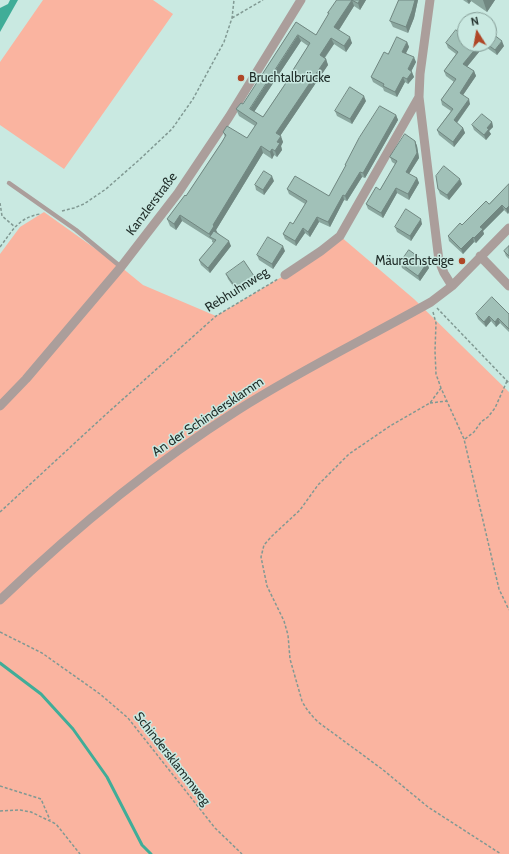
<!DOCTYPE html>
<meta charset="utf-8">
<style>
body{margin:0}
#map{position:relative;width:509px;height:854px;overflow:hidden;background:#c9e9e1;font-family:Cabin,sans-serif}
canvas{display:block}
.north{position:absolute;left:457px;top:12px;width:40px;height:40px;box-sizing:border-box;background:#c9e9e1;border:1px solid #859d97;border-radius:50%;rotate:349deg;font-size:11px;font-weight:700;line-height:16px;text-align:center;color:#1f2c28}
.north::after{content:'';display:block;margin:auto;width:14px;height:18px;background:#af4727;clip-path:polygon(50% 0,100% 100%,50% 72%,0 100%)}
</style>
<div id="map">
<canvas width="509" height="854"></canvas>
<div class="north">N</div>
</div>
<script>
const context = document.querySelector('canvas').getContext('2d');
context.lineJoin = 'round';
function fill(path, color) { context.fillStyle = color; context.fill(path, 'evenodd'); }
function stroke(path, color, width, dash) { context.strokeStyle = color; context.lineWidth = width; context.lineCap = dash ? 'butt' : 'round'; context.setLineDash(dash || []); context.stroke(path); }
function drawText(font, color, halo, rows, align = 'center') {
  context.font = font + ' Cabin,sans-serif'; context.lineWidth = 3; context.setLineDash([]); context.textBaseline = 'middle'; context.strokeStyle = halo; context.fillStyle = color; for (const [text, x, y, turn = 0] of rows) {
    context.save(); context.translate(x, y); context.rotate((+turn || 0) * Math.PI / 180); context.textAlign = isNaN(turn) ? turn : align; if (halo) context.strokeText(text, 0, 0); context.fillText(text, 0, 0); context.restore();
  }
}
fill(new Path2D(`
 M43,0h110l20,14 -109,155 -64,-44v-63z
 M44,212l77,55 22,18 73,31 69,-41 55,-39 74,63 95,93v462h-509v-600l20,-27z`), '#fab4a0');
fill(new Path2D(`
 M10,0h8l-18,32v-24l8,-4z`), '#40ad98');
stroke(new Path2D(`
 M0,663l41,31 32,35 34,48 35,68 9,9`), '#40ad98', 3);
stroke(new Path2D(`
 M232,18l31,-18
 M0,203l2,13 13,11
 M62,211l12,-3 10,-4 22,-15 33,-29 33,-31 21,-30 31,-57 8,-24 2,-18
 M0,247c13,-17 18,-29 40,-33
 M437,308l72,75
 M433,312l3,11 -1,28 1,23 5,14 23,51 35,150 10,21
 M441,388l-11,15 -40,23 -41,28 -31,31 -18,25 -28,26 -8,9 -3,12 6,29 17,35 4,14 2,24 12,42c4,8 9,14 16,21l64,47 46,38 73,47
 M430,403l17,-2
 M465,439l9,-7 7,-10 7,-5 7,-9 12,-27
 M0,512l103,-95 113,-101 62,-37
 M0,632l42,21 58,41 28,24 87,110 27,26
 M0,786l41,13 9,21
 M0,811l20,-1 11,2 25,12 24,30`), '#819993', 1.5, [3, 2]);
stroke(new Path2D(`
 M9,183l67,47 45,37`), '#ab9e9b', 4.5);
stroke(new Path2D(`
 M430,0l-10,74 -1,23 20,164 5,12 8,13
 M480,256l29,30
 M285,275l36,-24 19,-15 79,-139
 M0,406l26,-27 95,-112 57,-74 51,-76 72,-117
 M0,600c73,-70 153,-136 238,-190 63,-40 129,-72 193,-108l21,-16 57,-58`), '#ab9e9b', 9);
fill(new Path2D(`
 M337,0h29l-6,10 -6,-4 -15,24 13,13 -6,9 -12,-8 -9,14 1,1 2,6 -48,71 3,6 -2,4 1,4 -5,7 -3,-2 -2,4 -9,-6 -47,77 1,2 14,14 -21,27 -9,-8 -2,-5 15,-17 -2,-1v-2l-30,-19 -6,9 -6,-4 -3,-7 19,-23 39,-59 -2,-5 24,6 8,-12 -16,-10 -3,-7 7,-5 53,-82 20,13 13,-21 -1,-1zM301,41l7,5 -15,24v2l-30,45 -9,-5z
 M398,0h20l-4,18 -6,15 -15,-6 -3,-6 8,-19z
 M463,0h32l-8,12 -16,-11 -2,3z
 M407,42l2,5 -3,6 10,9 -5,9 3,6 -6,7 -3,-2 -8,15 -13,-6 -1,-3 -10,-6 -2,-5 17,-23z
 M446,43l31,4 2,5 -12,15 7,4 2,5 -13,19 7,9 -13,19 6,5 2,5 -11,14 -15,-12 -2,-5 14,-19 -9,-6 -1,-5 13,-18 -8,-6 -2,-5 12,-17 -8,-6z
 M483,44h6l15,2 -7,9 -14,-10z
 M366,101l-14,23 -15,-8 -2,-5z
 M396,115l2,5 -33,58 -3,-1 -15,24 -3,-1 -14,27 -11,-5 -9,15 -5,-4 -9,13 -11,-7 -2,-5 10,-10 12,-20 -16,-10 -2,-5 42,7 17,-29 -1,-2z
 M492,122l1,5 -4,4 2,3 -5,6 -12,-10 -2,-5z
 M415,141l2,5 2,12 -10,16 8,4 2,5 -10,17 -12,-7 -14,25 -15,-9 -2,-5 14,-14 15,-26 -3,-2 -2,-5z
 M274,181l-10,14 -8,-5 -1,-5z
 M462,184l-13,16 -9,-6 -2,-5z
 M509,184v28l-1,2 -4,-4 -21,21 1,3 -8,9 -2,-1 -11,12 -14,-13 -1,-5 41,-32z
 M422,224l-11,17 -14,-9 -2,-5z
 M509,246v13l-3,-3 -2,-5z
 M285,251l-12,18 -14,-9 -2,-5z
 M400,263h27l2,5 -9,13 -18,-13z
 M226,274l28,2 2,5 -18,12 -10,-14z
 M476,314h33v18l-9,-9 -4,4 -5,-6 -5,6 -8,-8z`), '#8aa69e');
fill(new Path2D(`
 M352,0l2,6 -17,27 -3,-6z
 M360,0h6l-6,10 -2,-7z
 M415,0h3l-4,18 -6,15 -2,-6z
 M467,0h3l1,1 -2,3z
 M483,0h12l-8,12z
 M298,35l3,6 -49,74 -2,-6z
 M350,37l2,6 -6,9 -2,-6z
 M331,38l3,6 -12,17 -2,-6z
 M502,41l2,5 -7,9 -2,-5z
 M407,42l2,5 -5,10 -2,-5z
 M477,47l2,5 -14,17 -2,-5z
 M414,57l2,5 -6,12 -2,-5z
 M326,59l2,6 -50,74 -2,-6z
 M474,71l2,5 -15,22 -1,-5z
 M412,72l2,5 -6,7 -1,-5z
 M403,77l2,5 -8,15 -2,-5z
 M364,96l2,5 -14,23 -2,-5z
 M469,99l1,5 -15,21 -1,-5z
 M396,115l2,5 -33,58 -2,-5z
 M492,122l1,5 -4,4 2,3 -5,6 -2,-5 3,-7z
 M463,128l2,5 -11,14 -1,-5z
 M281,136l2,6 -2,4 1,4 -5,7 -2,-6 2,-9z
 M415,141l2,5 2,12 -12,19 -1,-5z
 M261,146l2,7 -47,77 1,2 -4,6 -2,-1 -2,-3 4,-9z
 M272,149l2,6 -2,4 -2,-7z
 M360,172l2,5 -15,24 -2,-5z
 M272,176l2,5 -10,14 -1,-5z
 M417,178l2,5 -10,17 -1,-6z
 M460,179l2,5 -13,16 -2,-5z
 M396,188l1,5 -14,25 -2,-5z
 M343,195l1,5 -14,27 -2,-5z
 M502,205l2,5 -21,21 1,3 -8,9 -2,-5 6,-11z
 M509,206v6l-1,2 -2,-5z
 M180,215l2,6 -6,9 -2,-6z
 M317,217l2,5 -9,15 -2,-5z
 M421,219l1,5 -11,17 -1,-5z
 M303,228l2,5 -9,13 -1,-5z
 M473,237l1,5 -11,12 -2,-5z
 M229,241l2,5 -21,27 -2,-5z
 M283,246l2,5 -12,18 -1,-5z
 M427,263l2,5 -9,13 -2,-5z
 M254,276l2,5 -18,12 -2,-5z
 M489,316l2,5 -5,6 -2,-5z
 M498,318l2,5 -4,4 -1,-5z`), '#718781');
const building = new Path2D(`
 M337,0h15l-18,27 16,10 -6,9 -13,-8 -11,17 6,4 -50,74 5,3 -4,6 3,1 -5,8 -3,-2 -2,3 -9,-6 -48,79 1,1 -5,8 -29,-19 -6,9 -7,-5 18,-24 1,1 36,-54 4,-7 -3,-3 4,-6 20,12 10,-15 -21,-14 5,-6 2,1 53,-82 20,13 13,-22h-1zM298,35l12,8 -17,27 1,1 -31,46 -13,-8z
 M352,0h8l-2,3z
 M399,0h16l-3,11 -6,16 -16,-6z
 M456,30l9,7v7h9l3,3 -14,17 11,7 -14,22 9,6 -15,21 9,8 -10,14 -16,-12 16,-21 -12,-9 15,-21 -12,-8 14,-19 -12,-9z
 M489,31l13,10 -7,9 -8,-6h2z
 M397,37l10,5 -5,10 12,5 -6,12 4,3 -5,7 -4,-2 -8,15 -12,-6 1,-2 -13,-7 13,-25 4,2z
 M350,87l14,9 -14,23 -15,-8z
 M380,106l16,9 -33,58 -3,-1 -15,24 -2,-1 -15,27 -11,-5 -9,15 -5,-4 -8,13 -12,-7 7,-12 3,2 14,-23 -20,-12 8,-13 34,20 17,-31h-1l14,-27z
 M482,114l10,8 -5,6 2,1 -5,6 -12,-10z
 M405,134l10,7 2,12 -11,19 11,6 -9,16 -12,-6 -15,25 -15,-9 10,-17 4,3 17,-29 -7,-4z
 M444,166l16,13 -13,16 -9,-6 -2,-13z
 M264,171l8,5 -9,14 -8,-5z
 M509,184v22l-3,3 -4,-4 -22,22 3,2 -9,9 -1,-1 -12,12 -13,-13 12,-13 2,2 24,-24 3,3z
 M406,209l15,10 -11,17 -15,-9z
 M214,231l15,10 -21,27 -9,-8 17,-20 -6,-3z
 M268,237l15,9 -11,18 -15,-9z
 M509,246v10l-5,-5z
 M409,250l18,13 -9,13 -18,-13z
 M244,261l10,15 -18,12 -10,-14z
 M492,297l17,17v15l-11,-11 -3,4 -6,-6 -5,6 -8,-8z`);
fill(building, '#a1c1b8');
stroke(building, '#718781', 1);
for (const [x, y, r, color] of [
 [241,78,4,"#af4727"],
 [462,261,4,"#af4727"]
]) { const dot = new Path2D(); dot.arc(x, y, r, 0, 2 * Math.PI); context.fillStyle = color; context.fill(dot); stroke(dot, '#c9e9e1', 1.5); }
drawText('13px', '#1f2c28', '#c9e9e1', [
 ["Bruchtalbrücke",249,78],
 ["Mäurachsteige",454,261,"right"]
], 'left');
drawText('13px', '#1f2c28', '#c9e9e1', [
 ["Kanzlerstraße",152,204,-53],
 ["Rebhuhnweg",237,290,-32],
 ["An der Schindersklamm",208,417,-34],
 ["Schindersklammweg",172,759,52]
]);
</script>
